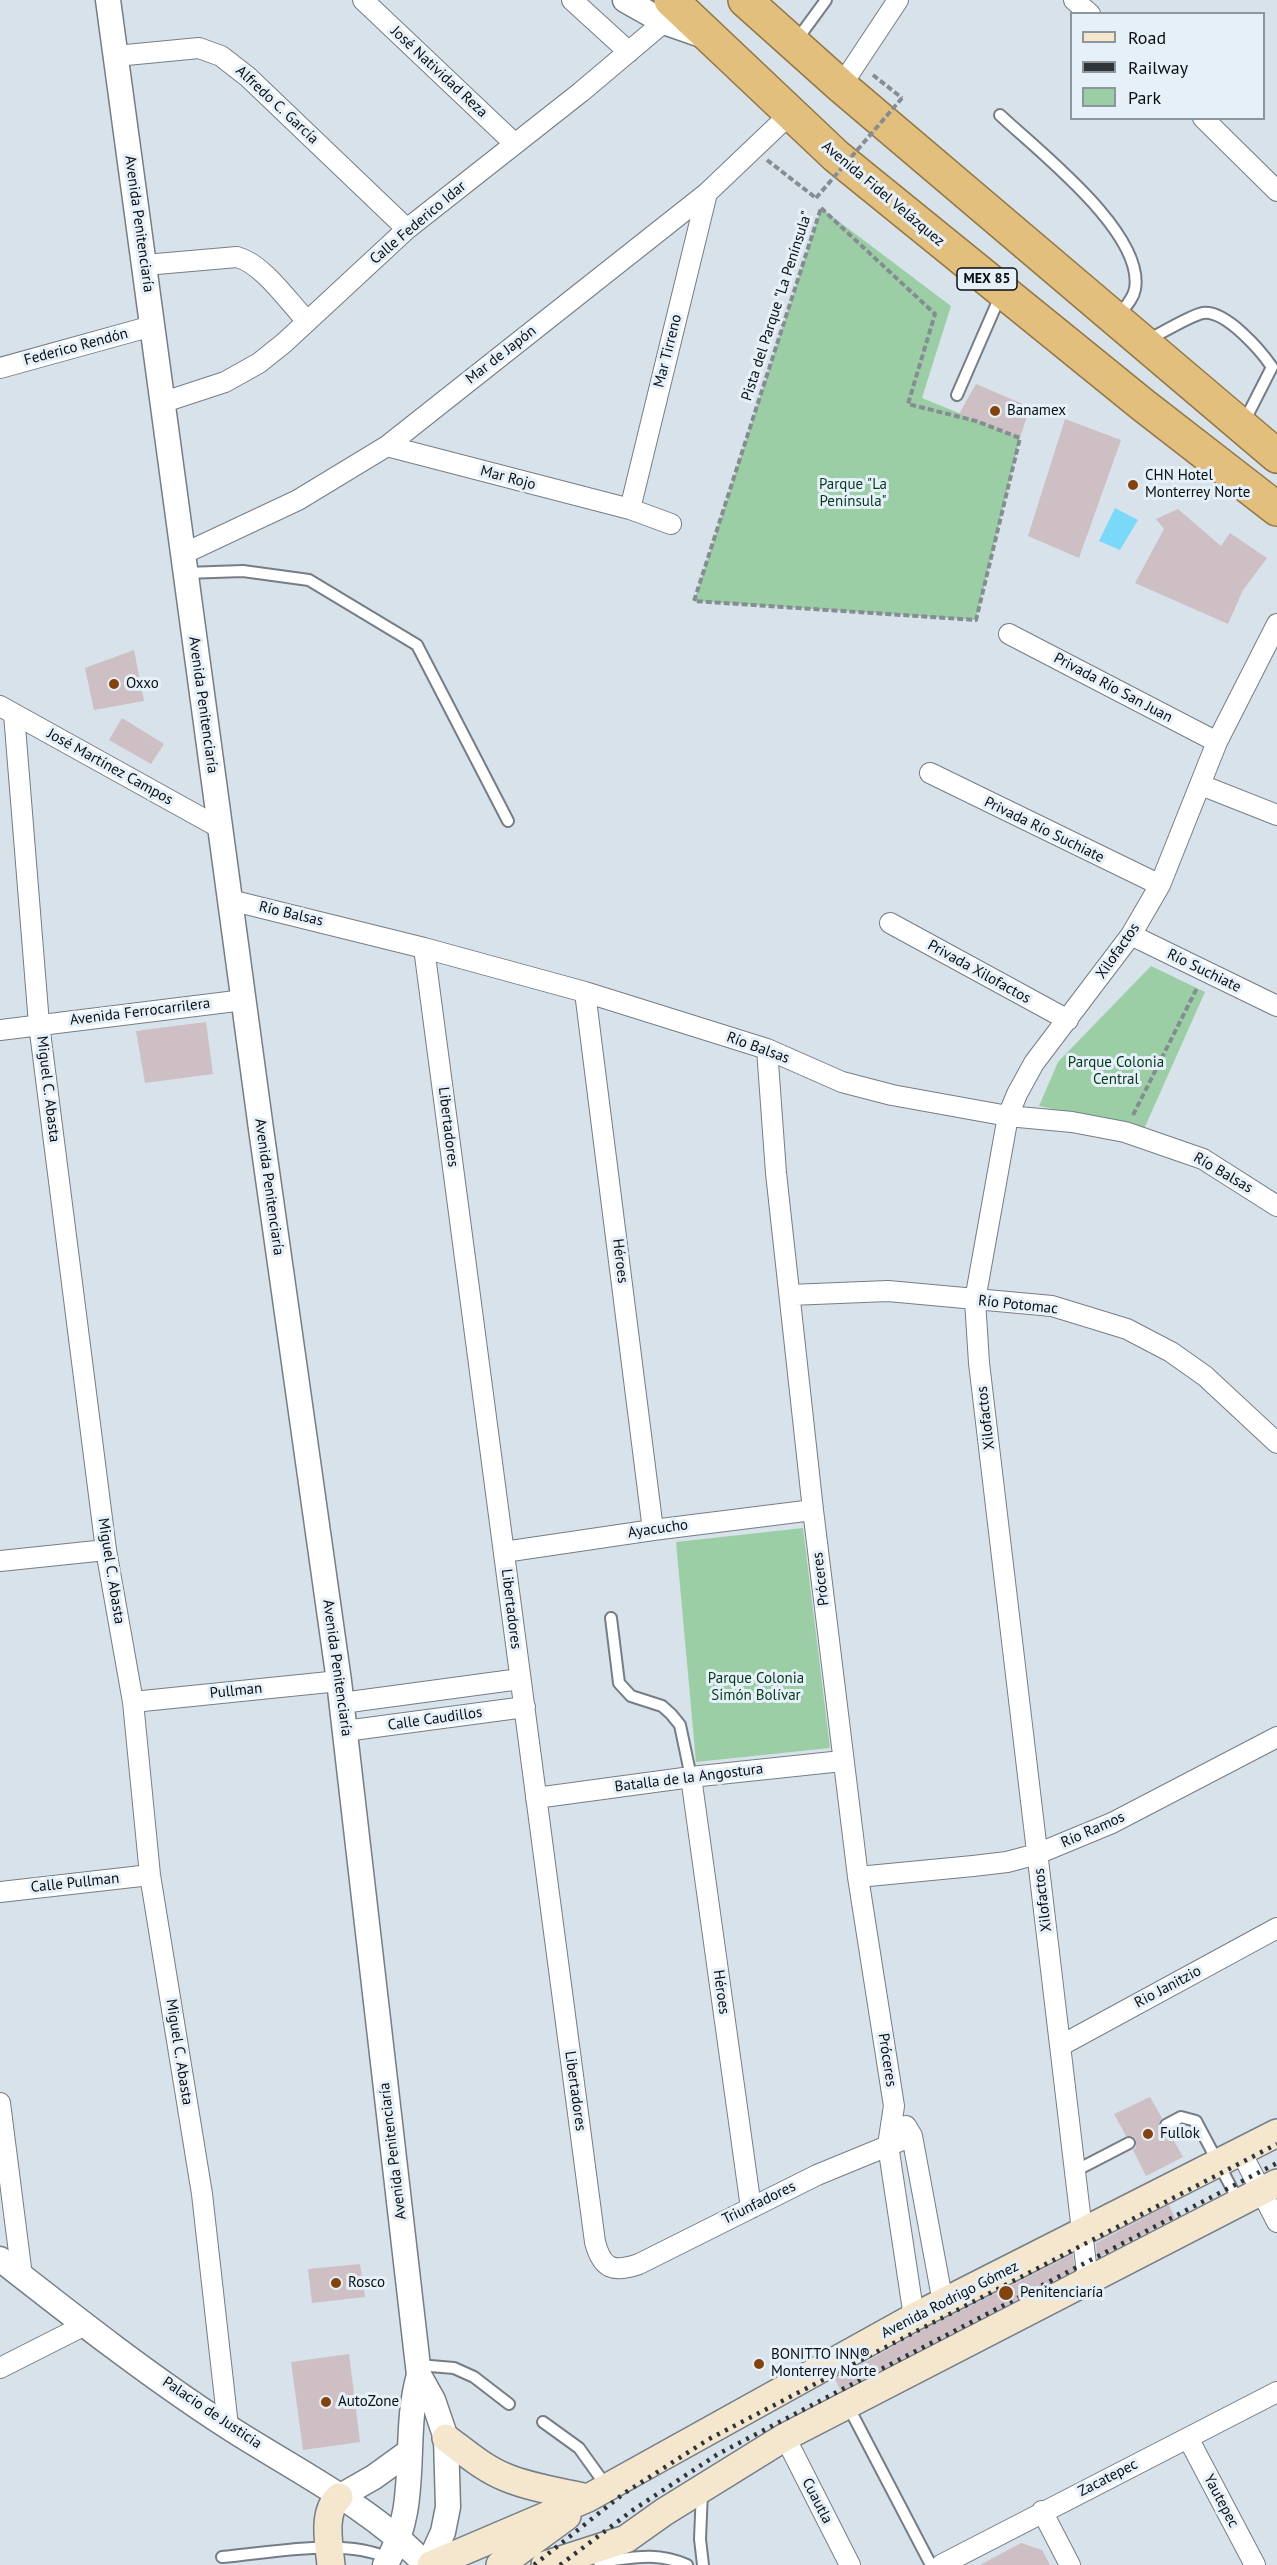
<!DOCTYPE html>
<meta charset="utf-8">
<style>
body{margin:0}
#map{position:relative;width:1277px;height:2565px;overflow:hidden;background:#d8e2eb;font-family:"PT Sans",sans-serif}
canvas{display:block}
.legend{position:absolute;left:1070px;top:12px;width:195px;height:108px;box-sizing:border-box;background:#e5f0f8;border:2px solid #8d969c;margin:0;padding:8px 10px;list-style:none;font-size:18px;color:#0a0e11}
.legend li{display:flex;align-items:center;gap:12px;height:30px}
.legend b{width:30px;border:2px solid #8d969c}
</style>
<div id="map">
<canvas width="1277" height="2565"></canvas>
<ul class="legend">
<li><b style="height:8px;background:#f4e7ce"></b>Road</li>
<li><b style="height:8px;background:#2f3438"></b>Railway</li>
<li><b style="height:16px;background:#9ccea6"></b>Park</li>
</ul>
</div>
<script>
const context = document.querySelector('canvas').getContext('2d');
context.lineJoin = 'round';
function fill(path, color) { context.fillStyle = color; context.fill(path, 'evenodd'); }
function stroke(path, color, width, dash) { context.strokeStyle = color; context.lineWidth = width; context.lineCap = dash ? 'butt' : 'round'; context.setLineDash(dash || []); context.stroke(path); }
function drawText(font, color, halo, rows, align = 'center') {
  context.font = font + ' "PT Sans",sans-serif'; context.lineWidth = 6; context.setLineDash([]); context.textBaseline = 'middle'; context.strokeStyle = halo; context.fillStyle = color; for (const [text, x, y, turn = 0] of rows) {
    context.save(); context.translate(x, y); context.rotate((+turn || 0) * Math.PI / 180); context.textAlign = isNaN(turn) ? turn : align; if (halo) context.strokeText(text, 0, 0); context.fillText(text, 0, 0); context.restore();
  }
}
fill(new Path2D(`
 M821,208l130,98 -29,92 98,40 -44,182 -282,-19z
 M1151,966l54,26 -61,137 -105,-23 19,-44z
 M803,1528l27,220 -134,14 -20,-220z`), '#9ccea6');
fill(new Path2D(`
 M1115,508l23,12 -18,30 -21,-9z`), '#7ad9f9');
fill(new Path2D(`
 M976,384l54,23 -10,31 -61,-24z
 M1065,419l56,21 -42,118 -51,-22z
 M1178,509l43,37 9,-13 37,25 -24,32 -15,34 -93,-41 29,-54 -8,-10z
 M134,650l10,51 -50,9 -9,-42z
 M122,718l42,26 -13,20 -42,-24z
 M206,1022l7,52 -68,9 -9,-52z
 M1150,2097l12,21 -3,4v6l4,4h6l14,25 -37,19 -13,-26 3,-3v-7l-3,-4h-7l-12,-22z
 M1169,2205l6,13 -78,40 -1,-15z
 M1073,2254l2,16 -234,121 -6,-12 86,-48z
 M360,2264l5,33 -53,6 -4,-34z
 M349,2354l11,88 -57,8 -12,-88z
 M1021,2543l21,7 8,15h-70z`), '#cdbfc3');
const service = new Path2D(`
 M796,41l30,-41
 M1000,115c38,36 145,118 135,174 -2,11 -11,19 -17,27
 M1148,340c12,-6 43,-25 55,-27 23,-3 58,38 69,54l-29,57
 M957,395l44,-101
 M185,573l58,-2 66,9 108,65 91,176
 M611,1618l8,65 12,13 31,10 9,8 9,11 11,52
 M1166,2125l15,-8 15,4 43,81
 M1075,2171l54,-28
 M418,2365l36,3 20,9 35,27
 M848,2406l83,159
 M543,2422l36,26 28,39
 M702,2491l-2,48 3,26
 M222,2557c49,-4 121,-20 166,1
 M599,2562c33,-4 57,-11 88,3`);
const minor = new Path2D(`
 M363,0l152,144
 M572,0l57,52
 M1074,0l16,14
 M116,56l83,-8 22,8 27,21 159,152
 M841,86l57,-86
 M1203,118l74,73
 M145,265l92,-8c26,7 51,44 69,63
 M0,368l152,-42
 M161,403l64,-21 34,-19 25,-20 123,-114 174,-137 83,-70
 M387,446l243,63 41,15
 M630,509l77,-316
 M183,554l115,-54 89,-54 320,-253 83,-79
 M1009,634l208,108
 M0,706l220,122
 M14,714l25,310 67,526 27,152 17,173 52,319 26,232
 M930,773l230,112
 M1201,785l76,30
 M230,900l194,48 161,44 182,57 75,33 50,13 116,21 64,6 53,10 78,27 74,47
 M890,923l178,97
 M1131,935l146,71
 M424,948l171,1294c7,27 18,31 44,22l178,-89 95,-39
 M585,992l68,538
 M0,1030l244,-30
 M767,1049l9,124 37,337 45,367 36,229 -6,39 26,172
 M790,1295l98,-4 164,15 75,23 44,23 34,24 72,67
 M504,1552l149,-22 160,-20
 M0,1561l106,-11
 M133,1702l206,-21
 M342,1703l178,-24
 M345,1731l180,-24
 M691,1777l60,431
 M536,1798l155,-21 151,-16
 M858,1877l115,-11 34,-4 30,-8 75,-31 165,-86
 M0,1892l150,-17
 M1060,2046l217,-118
 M0,2103l22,173
 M906,2126l6,10 31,167
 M1241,2152l36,70
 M1088,2281l-109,-918 -4,-63 33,-184 9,-22 17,-31 97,-128 29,-50 57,-143 60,-118
 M0,2368l85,-43
 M785,2437l65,128
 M1188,2438l67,127
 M1042,2511l28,54
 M941,2565l336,-173`);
const tertiary = new Path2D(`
 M108,0l153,1129 78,552 80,694c-18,62 3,133 -34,190
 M625,0l39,22 40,14
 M0,2259c74,58 149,117 228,168 65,42 145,81 198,138
 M419,2375l14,25 13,38 2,69 -5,25 -15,33
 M339,2497l35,-20 36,-26`);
const secondary = new Path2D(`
 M446,2438c19,14 37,30 59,39 26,11 56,15 83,21
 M331,2565c-2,-21 -9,-53 8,-68
 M431,2565l157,-67 326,-181 363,-184
 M500,2565l67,-49
 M545,2565l81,-26 38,-27 121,-75 492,-254`);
const trunk = new Path2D(`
 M671,0l165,156 307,249 134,104
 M745,0l96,86 436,370`);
stroke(service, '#757e86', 14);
stroke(minor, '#757e86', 22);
stroke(tertiary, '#757e86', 27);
stroke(secondary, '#757e86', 30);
stroke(trunk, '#927742', 36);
stroke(new Path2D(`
 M873,75l29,23
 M767,160l49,38
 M821,208l114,106 -27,90 68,17 44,17 -44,182 -282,-19z
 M1133,1115l64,-127`), '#858d93', 4, [6, 3]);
stroke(service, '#fff', 10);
stroke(minor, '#fff', 20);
stroke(tertiary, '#fff', 24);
stroke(secondary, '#f4e7ce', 27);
stroke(trunk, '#e3bf7e', 33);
stroke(new Path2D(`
 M534,2565l89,-71 86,-55 568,-295
 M560,2565l73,-55 85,-56 559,-291`), '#2f3438', 4.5, [3, 6]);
stroke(new Path2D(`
 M816,198l86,-100`), '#858d93', 4, [6, 3]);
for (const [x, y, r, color] of [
 [995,411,6,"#84430d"],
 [1133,485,6,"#84430d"],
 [114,684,6,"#84430d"],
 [1148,2134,6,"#84430d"],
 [336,2283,6,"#84430d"],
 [1006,2293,8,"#84430d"],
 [759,2364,6,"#84430d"],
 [326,2402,6,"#84430d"]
]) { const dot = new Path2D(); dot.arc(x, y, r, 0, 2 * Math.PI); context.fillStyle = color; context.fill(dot); stroke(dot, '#e5f0f8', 2); }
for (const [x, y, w] of [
 [987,279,60]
]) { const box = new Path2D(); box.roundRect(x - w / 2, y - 11, w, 22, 4.5); context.fillStyle = '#e5f0f8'; context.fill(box); stroke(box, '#0a0e11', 1.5); }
drawText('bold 14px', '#0a0e11', null, [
 ["MEX 85",987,279]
]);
drawText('15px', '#0a0e11', '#e5f0f8', [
 ["José Natividad Reza",439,72,43],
 ["Alfredo C. García",277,105,43],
 ["Avenida Fidel Velázquez",883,194,40],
 ["Calle Federico Idar",418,223,-40],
 ["Avenida Penitenciaría",139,224,82],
 ["Pista del Parque \"La Península\"",777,306,-72],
 ["Federico Rendón",76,347,-15],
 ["Mar Tirreno",668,351,-76],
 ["Mar de Japón",501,355,-38],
 ["Mar Rojo",508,478,15],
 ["Privada Río San Juan",1113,688,28],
 ["Avenida Penitenciaría",203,705,82],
 ["José Martínez Campos",110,767,29],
 ["Privada Río Suchiate",1044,830,26],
 ["Río Balsas",291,914,13],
 ["Xilofactos",1118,951,-55],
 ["Río Suchiate",1204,971,26],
 ["Privada Xilofactos",979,972,29],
 ["Avenida Ferrocarrilera",140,1012,-7],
 ["Río Balsas",758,1048,20],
 ["Miguel C. Abasta",48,1089,83],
 ["Libertadores",448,1127,83],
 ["Río Balsas",1223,1173,30],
 ["Avenida Penitenciaría",269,1187,82],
 ["Héroes",620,1261,83],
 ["Río Potomac",1018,1305,6],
 ["Xilofactos",986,1418,-97],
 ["Ayacucho",658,1529,-8],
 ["Miguel C. Abasta",111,1571,81],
 ["Próceres",821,1579,-97],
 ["Libertadores",511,1609,83],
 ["Avenida Penitenciaría",337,1668,82],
 ["Pullman",236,1691,-6],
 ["Calle Caudillos",435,1719,-8],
 ["Batalla de la Angostura",689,1778,-7],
 ["Río Ramos",1093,1830,-24],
 ["Calle Pullman",75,1883,-6],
 ["Xilofactos",1043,1900,-97],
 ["Rio Janitzio",1168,1987,-28],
 ["Héroes",721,1992,82],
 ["Miguel C. Abasta",179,2052,81],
 ["Próceres",887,2060,81],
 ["Libertadores",575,2091,82],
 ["Avenida Penitenciaría",393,2151,-97],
 ["Triunfadores",759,2203,-26],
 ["Avenida Rodrigo Gómez",950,2300,-27],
 ["Palacio de Justicia",212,2413,34],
 ["Zacatepec",1108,2478,-27],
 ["Cuautla",817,2501,63],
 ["Yautepec",1221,2501,62]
]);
drawText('15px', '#0a0e11', '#e5f0f8', [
 ["Banamex",1007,411],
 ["CHN Hotel",1145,476],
 ["Monterrey Norte",1145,493],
 ["Oxxo",126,684],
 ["Fullok",1160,2134],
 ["Rosco",348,2283],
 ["Penitenciaría",1020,2293],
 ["BONITTO INN®",771,2355],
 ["Monterrey Norte",771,2372],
 ["AutoZone",338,2402]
], 'left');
drawText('15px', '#043918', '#e5f0f8', [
 ["Parque \"La",853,485],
 ["Península\"",853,502],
 ["Parque Colonia",1116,1063],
 ["Central",1116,1080],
 ["Parque Colonia",756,1679],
 ["Simón Bolívar",756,1696]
]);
</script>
